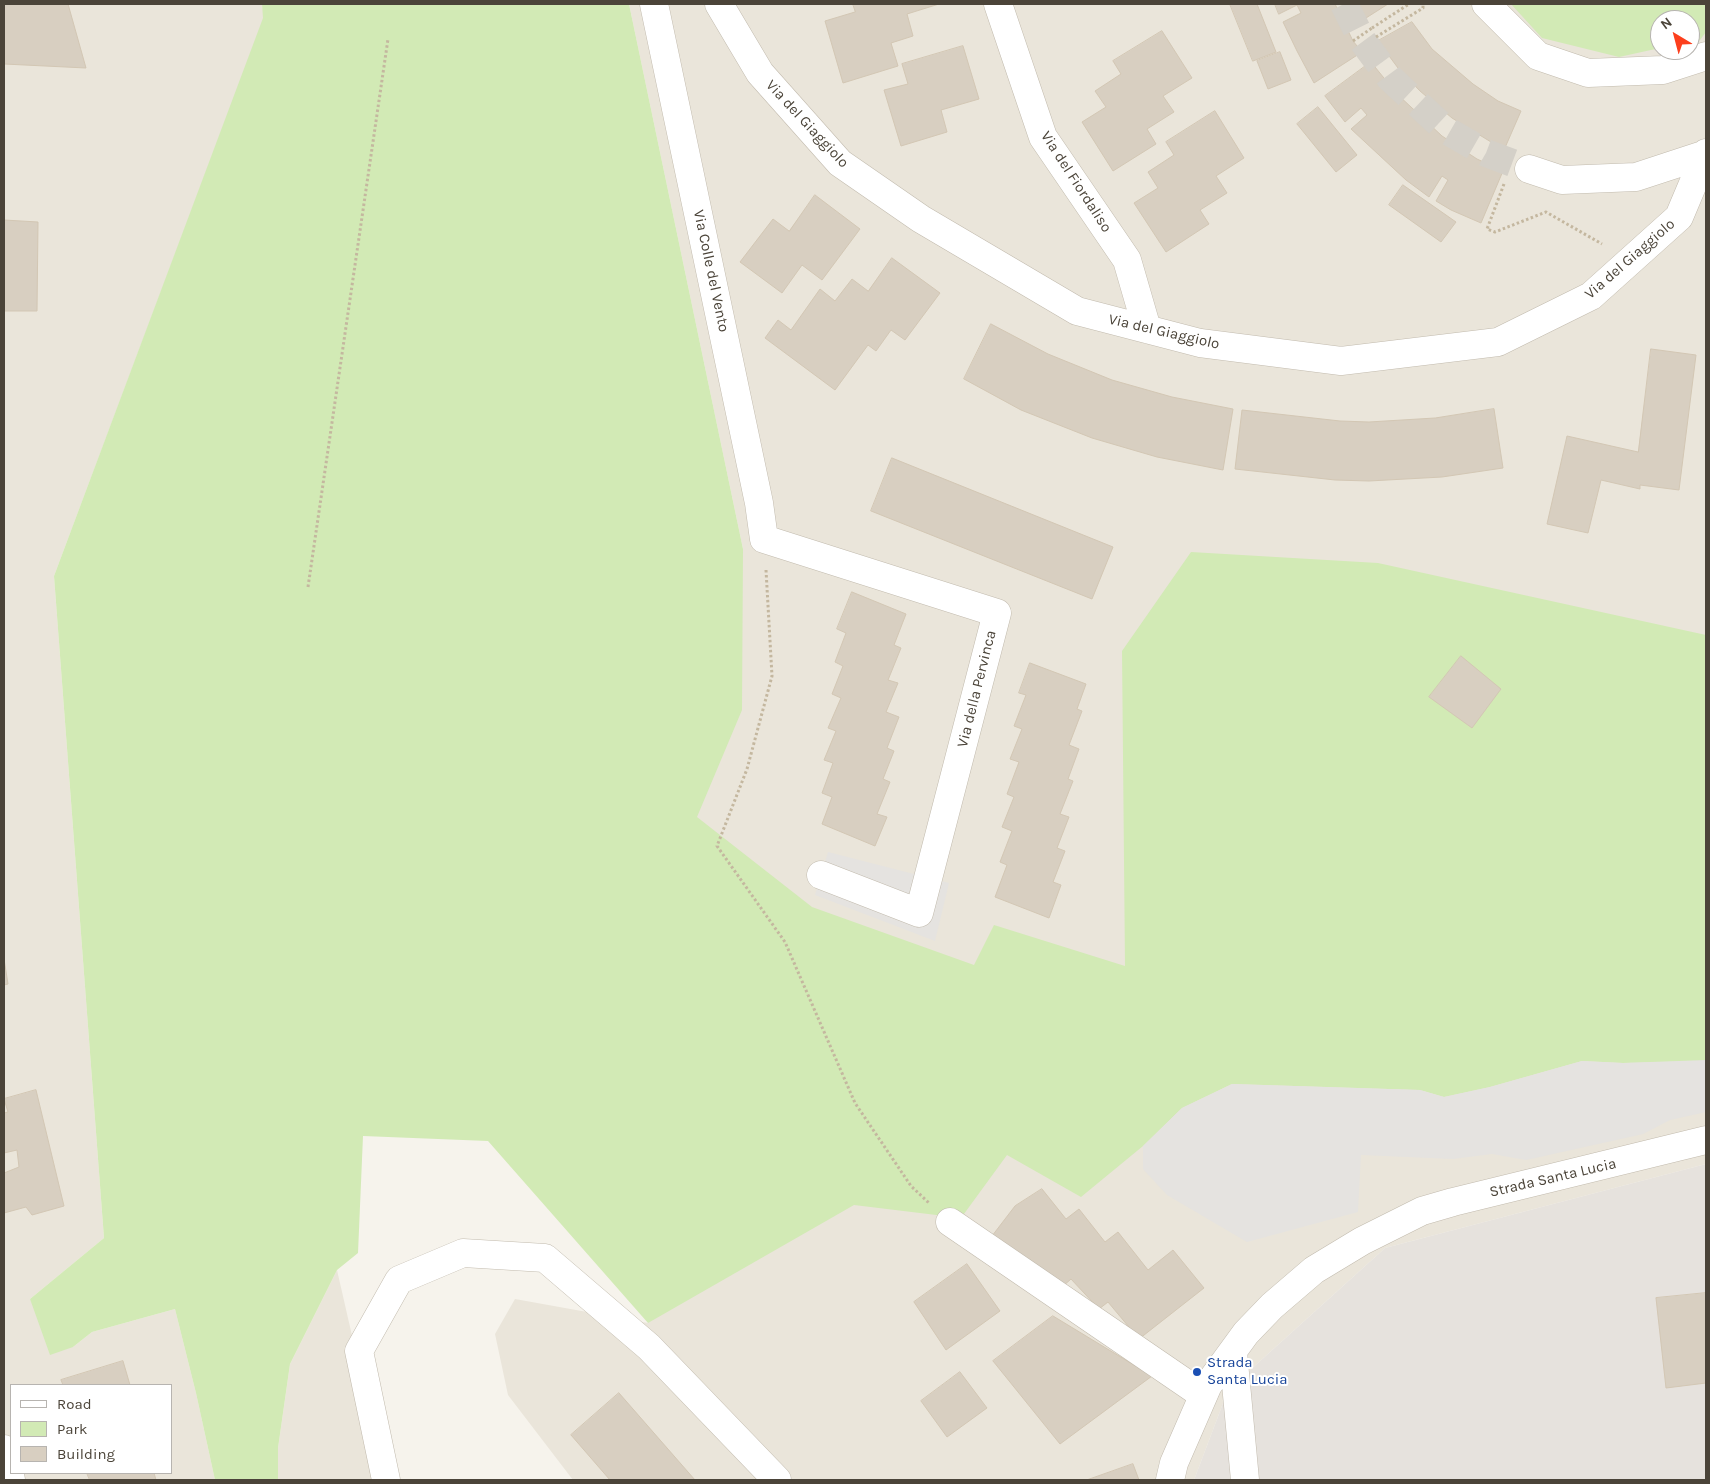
<!DOCTYPE html>
<style>
body{margin:0}
#map{position:relative;width:1710px;height:1484px;overflow:hidden;background:#f6f3ec;font-family:Karla,sans-serif}
canvas{display:block}
.frame{position:absolute;inset:0;border:5px solid #4b4439;pointer-events:none}
.legend{position:absolute;left:10px;top:1384px;width:162px;height:90px;box-sizing:border-box;background:#fff;border:1px solid #b7b4b0;margin:0;padding:6px 9px;list-style:none;font-size:15px;color:#4b4439}
.legend li{display:flex;align-items:center;gap:10px;height:25px}
.legend b{width:25px;border:1px solid #b7b4b0}
.north{position:absolute;left:1650px;top:10px;width:50px;height:50px;box-sizing:border-box;background:#fff;border:1px solid #b7b4b0;border-radius:50%;rotate:323deg;font-size:14px;font-weight:700;line-height:20px;text-align:center;color:#4b4439}
.north::after{content:'';display:block;margin:auto;width:18px;height:22px;background:#fc3f1d;clip-path:polygon(50% 0,100% 100%,50% 72%,0 100%)}
</style>
<div id="map">
<canvas width="1710" height="1484"></canvas>
<div class="frame"></div>
<ul class="legend">
<li><b style="height:6px;background:#fff"></b>Road</li>
<li><b style="height:14px;background:#d2eab5"></b>Park</li>
<li><b style="height:14px;background:#d8cfc1"></b>Building</li>
</ul>
<div class="north">N</div>
</div>
<script>
const context = document.querySelector('canvas').getContext('2d');
context.lineJoin = 'round';
function fill(path, color) { context.fillStyle = color; context.fill(path, 'evenodd'); }
function stroke(path, color, width, dash) { context.strokeStyle = color; context.lineWidth = width; context.lineCap = dash ? 'butt' : 'round'; context.setLineDash(dash || []); context.stroke(path); }
function drawText(font, color, halo, rows, align = 'center') {
  context.font = font + ' Karla,sans-serif'; context.lineWidth = 4; context.setLineDash([]); context.textBaseline = 'middle'; context.strokeStyle = halo; context.fillStyle = color; for (const [text, x, y, turn = 0] of rows) {
    context.save(); context.translate(x, y); context.rotate((+turn || 0) * Math.PI / 180); context.textAlign = isNaN(turn) ? turn : align; if (halo) context.strokeText(text, 0, 0); context.fillText(text, 0, 0); context.restore();
  }
}
fill(new Path2D(`
 M4,4h258l2,14 -210,558 50,662 -74,61 43,48 19,-15 83,-23 21,84 19,87h-211zM11,1385h160v88h-160z
 M629,4h1077v1160l-321,84 -157,142 -34,90h-621l-65,-85 -13,-61 20,-35 133,24 36,-478 59,-296zM1660,20h30v30h-30z
 M337,1270l48,210h-107v-32l12,-84z`), '#eae5da');
fill(new Path2D(`
 M1706,1164v316h-512l34,-90 157,-142z`), '#e6e2dd');
fill(new Path2D(`
 M262,4h367l114,545 -1,161 -45,107 115,90 162,58 20,-40 131,41 -3,-315 69,-99 187,11 328,72v426l-83,2 -41,-2 -92,26 -46,10 -24,-7 -188,-6 -50,24 -39,38 -62,51 -74,-42 -46,63 -107,-13 -206,118 -160,-182 -125,-5 -5,117 -21,17 -47,94 -12,84v32h-63l-19,-87 -21,-84 -83,23 -19,15 -23,8 -20,-56 74,-61 -50,-662 209,-558z
 M1511,4h195v28l-6,8 -10,2v-22h-30v28l-41,9 -77,-19z`), '#d2eab5');
fill(new Path2D(`
 M828,852l121,31 -14,58 -120,-46z
 M1706,1060v52l-36,8 -27,14 -117,26 -34,-6 -39,5 -92,-4 -3,57 -111,30 -80,-47 -24,-26v-23l39,-38 50,-24 188,6 24,7 46,-10 92,-26 41,2z`), '#e5e3e0');
const building = new Path2D(`
 M4,4h64l18,64 -82,-4z
 M853,4h86l-32,10 6,22 -22,7 7,23 -55,17 -18,-62 30,-9z
 M1230,4h27l19,48 -23,9z
 M1275,4h60l18,37 9,11 -48,31 -17,-32 -14,-29 18,-9 -4,-8 -18,9z
 M1359,4h29l-22,14z
 M1412,22l20,27 41,35 25,17 23,10 -17,39 -52,-32 -32,-27 -22,-23 -20,-27z
 M1162,31l30,47 -29,18 11,16 -27,17 9,15 -43,27 -31,-49 24,-15 -11,-16 26,-17 -8,-13z
 M963,46l16,53 -38,11 6,22 -46,14 -17,-56 24,-6 -6,-20z
 M1280,52l11,28 -23,9 -11,-28z
 M1371,62l25,31 46,43 35,23 26,12 -22,52 -30,-13 -15,-9 12,-21 -6,-4 -13,21 -23,-17 -55,-51 16,-14 -6,-7 -16,14 -20,-26z
 M1318,107l39,48 -21,17 -39,-48z
 M1215,111l29,47 -28,18 11,17 -27,17 9,14 -43,28 -32,-49 24,-15 -10,-16 26,-17 -8,-13z
 M1403,185l53,37 -15,20 -52,-37z
 M815,195l45,34 -38,51 -20,-15 -20,28 -42,-31 33,-43 16,12z
 M4,220l34,2 -1,89h-33z
 M892,258l48,35 -35,47 -14,-10 -15,21 -8,-6 -33,45 -70,-52 13,-18 13,10 29,-41 15,12 17,-22 16,12z
 M991,324l57,30 64,26 60,17 61,12 -10,61 -66,-13 -65,-19 -71,-28 -57,-31z
 M1651,349l45,6 -17,135 -39,-5v4l-39,-9 -13,53 -41,-9 20,-88 71,16z
 M1494,409l9,59 -61,9 -73,4 -34,-1 -100,-11 7,-59 98,11 29,1 66,-4z
 M892,458l221,89 -21,52 -221,-88z
 M852,592l54,22 -12,31 7,3 -13,32 10,3 -12,29 13,5 -12,31 7,3 -11,28 7,3 -13,32 10,3 -12,29 -53,-22 10,-27 -10,-4 11,-30 -9,-3 12,-29 -8,-3 13,-30 -9,-4 11,-28 -8,-4 11,-29 -9,-4z
 M1461,656l40,33 -29,39 -43,-31z
 M1030,663l56,21 -9,25 5,2 -13,34 10,4 -11,30 5,2 -13,33 9,3 -12,31 8,3 -12,31 8,3 -12,33 -54,-21 12,-32 -7,-3 12,-31 -10,-4 12,-30 -7,-3 12,-32 -9,-3 12,-30 -8,-3 12,-31 -7,-2z
 M4,959l4,25 -4,1z
 M36,1090l28,116 -32,9 -6,-8 -22,6v-40l15,-6 -2,-17 -13,3v-40l4,-1 -4,-13z
 M1042,1189l24,30 13,-10 26,33 13,-10 30,38 25,-20 31,38 -65,51 -31,-37 -9,7 -28,-30 -9,8 -70,-51 23,-30z
 M967,1264l33,47 -54,39 -32,-48z
 M1706,1293v90l-40,5 -10,-90z
 M1053,1316l99,60 -92,68 -67,-83z
 M123,1361l7,24h-67l-2,-5z
 M960,1372l27,36 -40,29 -26,-36z
 M619,1393l76,87h-85l-39,-45z
 M1133,1464l6,16h-52z
 M87,1473h67l2,7h-66z`);
fill(building, '#d8cfc1');
stroke(building, '#d3c7b4', 1);
stroke(new Path2D(`
 M1344,4l18,36 28,38 56,52 40,23 43,16`), '#d4d0c8', 28, [28, 14]);
const minor = new Path2D(`
 M654,4l105,499 5,36 233,74 -78,300 -98,-38
 M719,4l41,69 80,90 81,56 156,92 123,32 141,18 157,-19 93,-46 88,-79 27,-64
 M998,4l45,133 84,123 20,69
 M1486,4l52,52 50,17 75,-3 43,-14
 M1529,169l33,11 74,-3 70,-23
 M950,1222l253,173
 M1233,1352l12,128
 M4,1449l7,31
 M386,1480l-27,-129 40,-71 64,-27 82,5 104,89 128,133
 M1170,1480l4,-17 34,-78 38,-52 26,-27 42,-36 48,-29 60,-30 31,-9 253,-62`);
stroke(minor, '#c2bbae', 29);
stroke(new Path2D(`
 M1372,28l37,-24
 M1376,37l47,-29v-4
 M1504,184l-17,45 8,3 51,-20 56,32
 M766,570l6,106 -25,93 -30,77 68,96 70,161 56,83 18,17
 M308,587l80,-548`), '#c4b79f', 3, [2.5, 2.5]);
stroke(minor, '#fff', 28);
stroke(new Path2D(`
 M1353,41l19,-13`), '#c4b79f', 3, [2.5, 2.5]);
for (const [x, y, r, color] of [
 [1197,1372,5,"#1a4fb4"]
]) { const dot = new Path2D(); dot.arc(x, y, r, 0, 2 * Math.PI); context.fillStyle = color; context.fill(dot); stroke(dot, '#fff', 2); }
drawText('15px', '#4b4439', '#fff', [
 ["Via del Giaggiolo",807,124,47],
 ["Via del Fiordaliso",1076,182,57],
 ["Via del Giaggiolo",1630,259,-41],
 ["Via Colle del Vento",711,271,78],
 ["Via del Giaggiolo",1164,332,13],
 ["Via della Pervinca",977,689,-76],
 ["Strada Santa Lucia",1553,1178,-13]
]);
drawText('15px', '#164399', '#fff', [
 ["Strada",1207,1363],
 ["Santa Lucia",1207,1380]
], 'left');
</script>
